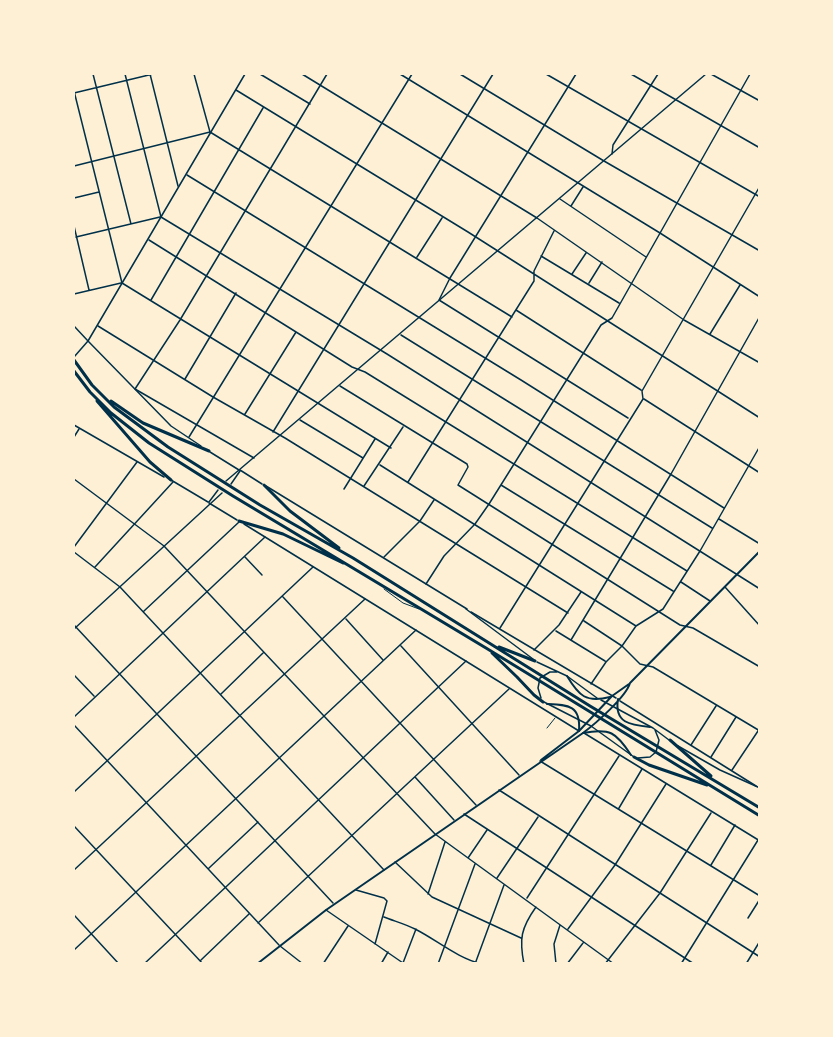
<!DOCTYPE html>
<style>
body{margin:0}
#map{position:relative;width:833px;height:1037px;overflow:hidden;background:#fdf0d5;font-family:Jost,sans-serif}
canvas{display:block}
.frame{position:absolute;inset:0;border:75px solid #fdf0d5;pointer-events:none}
</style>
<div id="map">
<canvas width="833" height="1037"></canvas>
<div class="frame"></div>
</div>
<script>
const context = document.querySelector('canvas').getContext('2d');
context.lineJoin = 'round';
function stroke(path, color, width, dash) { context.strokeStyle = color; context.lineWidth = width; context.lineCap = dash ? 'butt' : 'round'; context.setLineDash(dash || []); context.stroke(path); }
stroke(new Path2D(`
 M384,589l19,14 16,6
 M547,728l8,-10`), '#003049', 1);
stroke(new Path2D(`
 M93,74l38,150
 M125,74l36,143 226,137 373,235
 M150,74l28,112
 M194,74l16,58 302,185
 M260,74l50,30
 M302,74l235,144 147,102 76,43
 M400,74l260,159 100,64
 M460,74l144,87 156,90
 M576,74l-126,204 -11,22 189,118
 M631,74l129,74
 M711,74l49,27
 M236,90l232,142 292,186
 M74,91l48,192 269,165
 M74,93l79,-19
 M612,154l1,-9 45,-71
 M74,166l136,-34
 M187,175l334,205 203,128
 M74,198l25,-6
 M560,199l86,58
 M571,206l12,-19
 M74,226l15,64
 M76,237l84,-20
 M149,240l203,127 13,5 322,199
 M541,256l78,47
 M417,257l25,-39
 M572,274l14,-21
 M589,283l13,-21
 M74,294l47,-11
 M151,300l112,-192
 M516,310l125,80
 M98,326l115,71 72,41 283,175
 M710,334l30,-49
 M401,335l311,193
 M185,379l51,-86
 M340,386l127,78 1,3 -10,18 222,140 13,3 67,39
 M644,399l116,74
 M245,414l51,-82
 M300,420l63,38
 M273,432l220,-358
 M74,437l5,-8
 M189,437l223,-363
 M254,458l-119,-69 45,-69 147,-246
 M380,465l256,161
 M74,479l90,67 271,288 179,130
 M408,482l126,-201v-10l20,-40
 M501,485l172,106
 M364,486l39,-59
 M344,489l31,-50
 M719,519l41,25
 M74,547l63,-85
 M74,552l46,35 264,283
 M245,557l17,18
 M384,557l36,-36 14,-21
 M95,567l78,-85
 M681,582l29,19
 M426,584l18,-28 31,-32 14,-20 112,-179 11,-7 138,-244
 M725,587l35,39
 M283,597l193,208
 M144,611l95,-89
 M346,619l37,41
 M584,621l38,25 18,18 13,3 107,64
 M74,625l259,278
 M500,628l143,-229 -1,-8 118,-205
 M556,631l49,30
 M571,640l100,-166 89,-158
 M401,646l118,129
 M534,650l25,-25 22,-33
 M74,675l20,21
 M591,684l15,-22 16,-16 14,-20 27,-17 37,-58 60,-105
 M221,694l42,-41
 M74,717l191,-180
 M74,725l205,220
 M691,745l25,-39
 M711,757l25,-40
 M540,761l220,135
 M732,770l28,-42
 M415,777l39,43
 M499,790l261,167
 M74,792l239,-225
 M619,808l23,-39
 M464,814l230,150
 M74,826l129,138
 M468,858l19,-28
 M395,862l37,35 89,41
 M711,865l24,-40
 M209,868l49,-46
 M74,870l291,-271
 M497,878l41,-61
 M356,890l28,8 3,3 -12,43
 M428,894l17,-52
 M527,898l92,-142
 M326,910l77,53 13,-34
 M74,915l45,49
 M384,917c10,4 21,7 31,12 22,11 42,29 67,35
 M748,918l12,-19
 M258,923l251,-234
 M568,929l47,-64 51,-81
 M74,950l342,-320
 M201,960l48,-46
 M144,964l322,-303
 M323,964l25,-38
 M381,964l7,-12
 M438,964l37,-100
 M475,964l29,-79
 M524,964c-5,-25 -3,-36 12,-57
 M556,964l-2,-20 6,-19
 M567,964l16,-21
 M605,964l55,-71 51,-80
 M681,964l77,-124
 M746,964l14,-23`), '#003049', 1.5);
stroke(new Path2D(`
 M546,74l214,123
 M74,326l14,15 157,-267
 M240,470l22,14
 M266,486l201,123
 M209,503l28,17
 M244,524l335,207
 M471,612l145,86
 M620,701l136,85
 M584,733l176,108
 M280,946l23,18`), '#003049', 1.5);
stroke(new Path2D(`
 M74,357l14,-16 83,85 30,20
 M74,425l90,52
 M210,452l29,18
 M171,480l37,22
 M226,481l480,-407
 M231,484l9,-13
 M209,502l9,-12
 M466,609l67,50
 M74,629l148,-136
 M537,662l30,14 30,22
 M541,698l-3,-10 2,-10 10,-6h7
 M601,700l52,28 16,12
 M544,702l47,24 43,31
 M678,746l42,24 40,18
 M638,758l12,-1 6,-5 3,-12 -4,-10`), '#003049', 1.5);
stroke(new Path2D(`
 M567,676c12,20 19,27 43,21
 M618,699c-4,24 12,26 32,28
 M579,731l33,-35 17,-12
 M583,733c12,-9 43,-36 47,-50l130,-132`), '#003049', 2);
stroke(new Path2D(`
 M541,760l38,-29c2,-26 -11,-26 -32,-27
 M257,964l69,-54 257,-177c27,-5 33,-1 48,22`), '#003049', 2);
stroke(new Path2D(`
 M74,360l18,25 22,22 54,40 92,58 93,53 237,148 170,102
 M74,371l16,21 21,21 38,30 84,53 253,152 274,168
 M97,401l53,61 21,18
 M111,401l32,22 66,28
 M264,485l26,26 49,37
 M239,521l44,13 60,29
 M499,647l36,14
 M492,653l25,24 17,18 9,7
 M670,740l41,36
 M634,757l15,8 58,20`), '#003049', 3);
</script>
